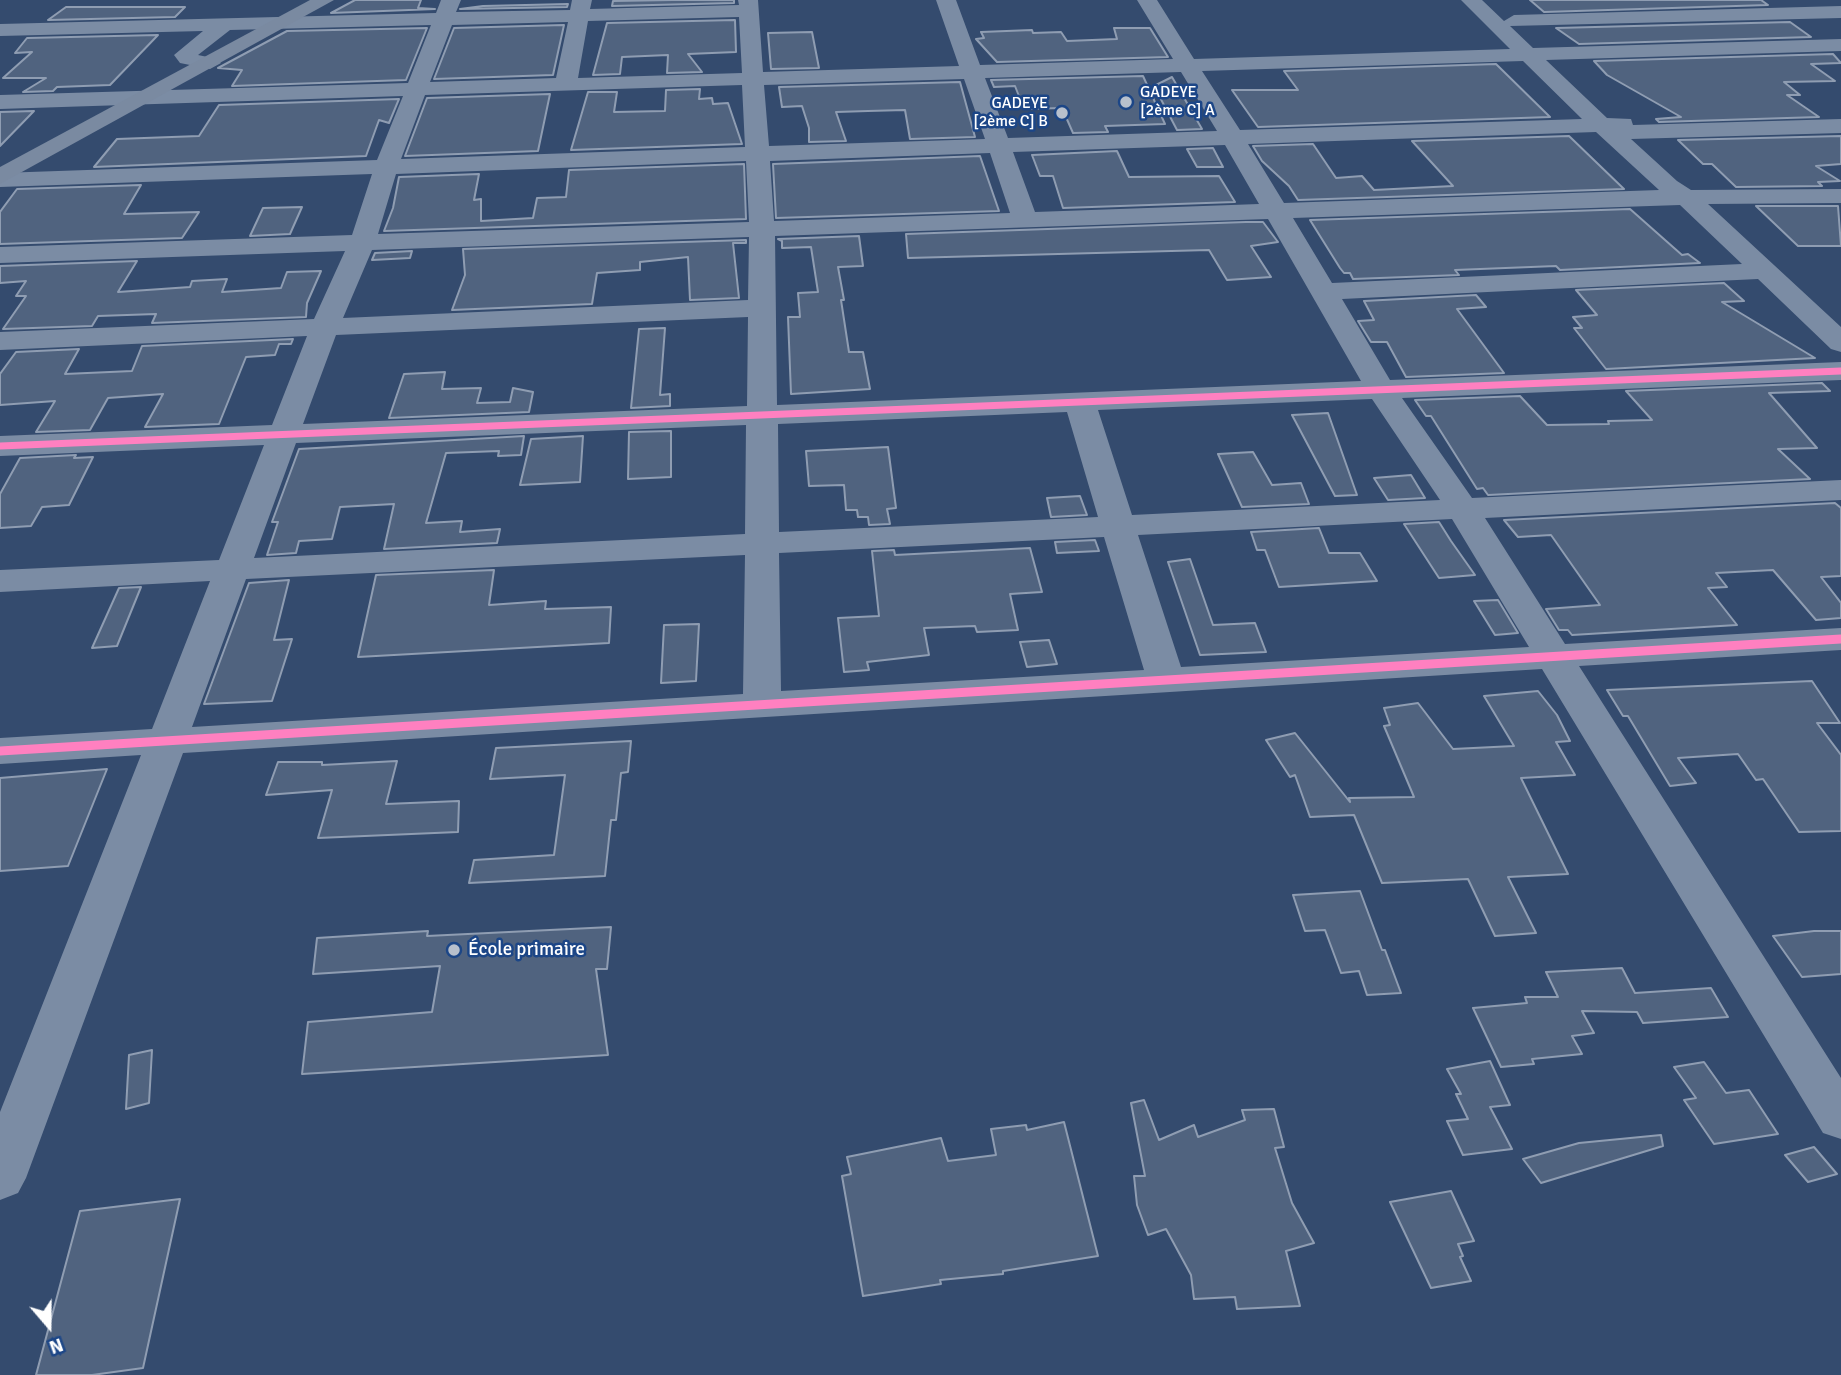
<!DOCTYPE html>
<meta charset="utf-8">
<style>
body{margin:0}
#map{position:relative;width:1841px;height:1375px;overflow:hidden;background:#344b6e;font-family:Signika,sans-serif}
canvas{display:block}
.north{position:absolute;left:14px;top:1291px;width:70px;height:70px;-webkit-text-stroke:5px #1c4687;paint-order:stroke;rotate:160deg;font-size:19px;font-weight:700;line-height:28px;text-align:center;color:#fff}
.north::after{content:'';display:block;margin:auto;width:24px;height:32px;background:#fff;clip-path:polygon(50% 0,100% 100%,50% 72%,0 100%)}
</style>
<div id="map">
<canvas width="1841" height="1375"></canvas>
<div class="north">N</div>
</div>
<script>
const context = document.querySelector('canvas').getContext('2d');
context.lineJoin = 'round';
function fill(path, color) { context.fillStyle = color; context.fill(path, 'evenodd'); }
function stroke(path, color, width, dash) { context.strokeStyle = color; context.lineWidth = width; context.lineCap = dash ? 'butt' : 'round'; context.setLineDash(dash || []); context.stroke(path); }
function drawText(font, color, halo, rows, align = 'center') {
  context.font = font + ' Signika,sans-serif'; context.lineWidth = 5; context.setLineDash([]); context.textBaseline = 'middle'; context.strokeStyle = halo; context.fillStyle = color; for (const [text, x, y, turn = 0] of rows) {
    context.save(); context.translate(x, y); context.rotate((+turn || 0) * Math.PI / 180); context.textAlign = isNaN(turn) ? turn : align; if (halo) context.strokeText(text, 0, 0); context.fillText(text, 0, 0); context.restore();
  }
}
const building = new Path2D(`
 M355,0h66l-3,8 17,1 -104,4z
 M673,0h61v3l-122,3 1,-5z
 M1530,0h231l7,5 -224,7z
 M568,4l-1,3 -107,2 23,-3z
 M66,7h119l-10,10 -127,3z
 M735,20l1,32 -48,2 14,18 -35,1 1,-18 -46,2 -2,17 -27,1 14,-52z
 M1790,22l21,15 -232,7 -23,-16z
 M564,25l-11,50 -119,4 20,-51z
 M427,28l-21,52 -174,6 10,-16 -24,-2 69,-37z
 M1114,28h36l18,29 -171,5 -21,-23 8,-1 -3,-6 51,-2 1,3 28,-1 6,9 50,-2z
 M812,32l7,36 -48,1 -3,-36z
 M158,35l-48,50 -53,2 -4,4 -30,1 23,-14h-43l29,-26 -17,1 12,-15z
 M1833,54l8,9 -30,1 24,17 -51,1 16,13h-13l32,22 -160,5 -3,-3 25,-2 -74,-42 -13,-14z
 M1496,64l54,53 -292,10 -26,-37h66l-14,-19z
 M1143,76l22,48 -60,2 3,6 -35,1 -11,-25 -38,1 -9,-23 -21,1 -3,-7z
 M1172,77l30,52 -25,1 -23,-44z
 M960,82l15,55 -65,2 -5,-29 -37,1 -32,1 10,29 -37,1v-14l-7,-22 -20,1 -3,-20z
 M700,89l-1,10 13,-1 1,6 15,-1 14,41 -171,6 17,-58h29l-3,20 51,-1 1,-21z
 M550,94l-12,57 -133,5 22,-58z
 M399,99l-10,24 -10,-3 -13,36 -272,11 23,-28 82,-3 20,-31z
 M34,111l-34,35v-34z
 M1569,136l55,53 -326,11 -9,-14 -27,-25 -9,-15 60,-2 23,34 26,-2 12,14 79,-4 -41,-45z
 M1841,136v28l-25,2 24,15 -22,1 4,4 -86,1 -24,-23h-9l-25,-24z
 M1213,148l10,19h-26l-10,-18z
 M1117,151l12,26 90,-1 16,26 -172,6 -10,-32h-13l-8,-21z
 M980,156l19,55 -223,7 -3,-54z
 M744,164l2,55 -362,12 9,-23 6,-31 80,-3 -5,26 7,-1v22l52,-3 4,-20 29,-1 3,-27z
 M141,185l-17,29 75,-2 -17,26 -182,6v-32l17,-23z
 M1756,206h82l3,40h-43z
 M302,207l-12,27 -40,2 13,-28z
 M1630,209l52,46 6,-1 12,9 -140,7 -4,-4 -101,4 4,5 -106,4 -3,-6h-6l-4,-5 -30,-48z
 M1246,222h17l15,20 -27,4 20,31 -44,3 -18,-30 -301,8 -2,-24z
 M859,236l4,30 -25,1 6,33h-3l8,52h14l7,37 -79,5 -3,-77h12l-2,-24 20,-1 -7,-45 -29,1v-7l-4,-2z
 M746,240v3h-13l6,55 -49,2 -2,-43 -48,5v8l-43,3 -5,31 -140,6 13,-35 -2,-26z
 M412,251l-2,7 -38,2 3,-7z
 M137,261l-19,31 72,-5 2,-6 35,-2 -5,13 59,-4 6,-16 34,-1 -14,32 -1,14 -154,6 4,-9 -58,2 -6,10 -89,3 23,-33h-10l10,-15 -26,2v-17z
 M1724,283l20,18 -22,1 93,56 -209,11 -32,-41h8l-9,-11 24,-2 -21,-25z
 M1476,295l10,12 -29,2 47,64 -98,4 -19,-35h-16l-13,-21 16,-1 -10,-19z
 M665,328l-5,67 10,-1v12l-39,2 8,-79z
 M293,339l-2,5h-12l-4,11 -29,2 -27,67 -74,3 18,-33 -55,4 -18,32 -54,2 19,-31 -55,4v-31l16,-22 63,-3 -14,25 67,-3 10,-25z
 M445,372l-3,17 39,-1 -4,15 33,-1 3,-14 20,4 -4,20 -140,6 15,-44z
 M1822,383l8,8 -61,2 48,55 -39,1 32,30 -322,16 -5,-7 -6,1 -46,-73h-5l-11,-16 105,-4 27,29 62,-1 -1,-3 44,-1 -26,-29z
 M1328,413l29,82 -22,1 -43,-81z
 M671,431v46l-43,2 1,-47z
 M524,436l-3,19 -23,1 1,-5 -53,2 -20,70 36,-2 -2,11 40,-3 -3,14 -113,6 10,-45 -54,3 -8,32 -33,2 -3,12 -29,2 11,-33h-6l27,-73z
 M583,436l-3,46 -60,3 11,-46z
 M888,447l8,61 -9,1 3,15 -21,1 -1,-8h-10l-1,-7h-11l-2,-25 -35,1 -3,-35z
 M1253,452l19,33 29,-2 8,21 -67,3 -24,-53z
 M76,455l-2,3 19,-1 -24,48 -27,2 -11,19 -31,2v-34l20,-36z
 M1411,475l14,23 -37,2 -14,-22z
 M1080,496l7,19 -36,2 -4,-19z
 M1835,503l6,5v68l-20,1 20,26v15l-25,2 -43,-50 -57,3 11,14 -19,1 29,37 -165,10 -4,-5h-9l-13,-21 54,-4 -49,-70 -33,2 -14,-17z
 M1439,522l12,19 24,34 -36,3 -35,-54z
 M1319,528l10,25h31l17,28 -98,6 -14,-37h-8l-6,-18z
 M1095,540l4,11 -42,2 -2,-11z
 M1030,548l12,44 -32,2 8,36 -41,2 -2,-6 -51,2 5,27 -62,7 2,8 -25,2 -6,-54 41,-2 -7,-65 22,-1 1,5z
 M1190,559l23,66 42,-2 11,29 -66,3 -32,-93z
 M494,570l-5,35 57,-4 -1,8 66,-2 -2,36 -251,14 18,-82z
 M289,580l-15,60 18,-1 -20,62 -68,3 45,-121z
 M141,587l-24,59 -25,2 27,-60z
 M1498,600l20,33 -23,2 -21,-34z
 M699,624l-3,57 -35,2 3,-58z
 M1049,640l8,24 -30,3 -7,-25z
 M1812,681l28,42h-23l24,32v76l-42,1 -36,-53 -7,1 -18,-26 -60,4 18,25 -26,3 -42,-70h-5l-16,-26z
 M1538,691l19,24 13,26 -14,1 19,33 -54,3 47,96 -60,3 28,56 -41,3 -27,-57 -86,4 -28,-68 -44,2 -15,-42 -5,2 -24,-37 29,-7 55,69 -1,-4 65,-1 -30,-71 6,-1 -6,-17 34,-5 35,46 61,-3 -30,-50z
 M631,741l-3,31 -7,1 -5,47h-5l-6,56 -136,7 5,-23 80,-5 11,-80 -75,4 6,-31z
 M397,761l-11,43 73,-3 -1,31 -140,6 14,-48 -66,5 12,-33h44v3z
 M107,769l-39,97 -68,5v-93z
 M1360,891l22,59h3l16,43 -34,2 -8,-24 -18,2 -16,-43 -20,1 -12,-36z
 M611,927l-4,42h-11l12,86 -306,19 6,-52 124,-10 8,-46 -127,8 4,-36 111,-7 -1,5z
 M1814,931h27v43l-39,3 -29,-41z
 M1622,968l13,25 76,-5 17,29 -85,6 -6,-11 -55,-1 12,22 -22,3 10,18 -50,5 2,5 -33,3 -28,-59 54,-5 -2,-6h33l-12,-25z
 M152,1050l-3,53 -23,6 3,-54z
 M1490,1061l20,44 -20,2 22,42 -49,6 -16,-34 21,-2 -12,-25h5l-14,-25z
 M1704,1062l22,31 23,-3 29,44 -64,10 -30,-44 12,-2 -22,-31z
 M1144,1100l15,40 35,-15 4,12 47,-17 -3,-10 32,-1 10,38 -9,1 17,55 22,40 -28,8 14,55 -63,3 -2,-12 -41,2 -3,-24 -25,-46 -18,6 -11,-30 -3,-29h11l-14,-73z
 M1064,1122l34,134 -95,15v3l-63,6 1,4 -78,12 -21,-120 9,-2 -4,-17 94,-19 7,23 48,-6 -5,-26 35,-4 1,5z
 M1661,1135l2,11 -122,37 -18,-24 56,-16z
 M1814,1147l23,27 -29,8 -23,-27z
 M1451,1191l23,50 -16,3 5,12 -3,1 11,24 -40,7 -41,-86z
 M180,1199l-37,169 -51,7h-56l44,-164z`);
fill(building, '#50637f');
stroke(building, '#8f9db2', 2);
fill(new Path2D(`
 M441,0h20l-5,12 114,-2 2,-10h20l-2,9 149,-4 -1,-5h20l5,72 196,-6 -23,-66h20l24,65 193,-6 -36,-59h20l37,59 316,-10 -49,-49h21l22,21 10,-6 327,-9v12l-331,8 23,22 308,-9v12l-295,9 61,58 24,1 2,6 208,-6v14l-210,6 46,42 14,9 150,-1v14l-133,1 133,123v25l-10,-3 -73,-70 -416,20 48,81 451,-18v18l-439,18 70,100 369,-18v20l-356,18 80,126 276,-16v22l-262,16 262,412v61l-18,-6 -281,-464 -1359,84 -157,425 -8,15 -18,7v-88l141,-357 -141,9v-26l152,-9 58,-148 -210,11v-22l219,-10 45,-115 -264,11v-20l272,-11 35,-89 -307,14v-18l314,-13 31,-68 -345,12v-16l352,-12 20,-61 -372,13v-14l377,-13 26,-64 -403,13v-14l408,-12 23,-58 -201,5 -32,25 19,4 4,4 -11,6 -30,-6 -6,-8 29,-24 -203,5v-12l436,-11zM739,17l3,56 -164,5 10,-57zM568,22l-12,56 -126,4 22,-57zM1523,61l59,58 -342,11 -38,-59zM1181,72l36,59 -209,7 -23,-60zM964,79l21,60 -216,7 -5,-61zM742,85l3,62 -344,12 24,-64zM1596,132l63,58 -375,13 -36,-59zM1225,145l34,59 -224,8 -22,-60zM990,153l20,60 -236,8 -4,-60zM746,161l3,61 -371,12 18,-60zM1680,205l62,59 -410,19 -39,-65zM1268,219l93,162 -584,24 -2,-169zM749,237l-1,63 -405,18 29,-68zM748,317l-1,89 -444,18 33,-89zM1372,399l68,101 -308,15 -34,-105zM1067,412l31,105 -319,15 -1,-108zM746,425l-1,109 -491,24 42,-115zM1452,519l77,128 -348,20 -43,-132zM1104,537l40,133 -363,21 -2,-138zM745,555l-2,139 -551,33 54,-148z`), '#7b8ca4');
fill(new Path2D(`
 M310,0h24l-334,184v-17z`), '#7a8aa1');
stroke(new Path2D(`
 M0,446l1841,-75`), '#ff80c0', 7);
stroke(new Path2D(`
 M0,751l1841,-112`), '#ff80c0', 9);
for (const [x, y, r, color] of [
 [1126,102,7,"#b8c0cc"],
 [1062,113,7,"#b8c0cc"],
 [454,950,7,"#b8c0cc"]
]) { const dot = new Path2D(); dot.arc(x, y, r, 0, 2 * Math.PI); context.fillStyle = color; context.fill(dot); stroke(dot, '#1c4687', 2.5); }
drawText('16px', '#fff', '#1c4687', [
 ["GADEYE",1140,93],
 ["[2ème C] A",1140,111],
 ["GADEYE",1048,104,"right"],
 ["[2ème C] B",1048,122,"right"]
], 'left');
drawText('19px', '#fff', '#1c4687', [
 ["École primaire",468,950]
], 'left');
</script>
